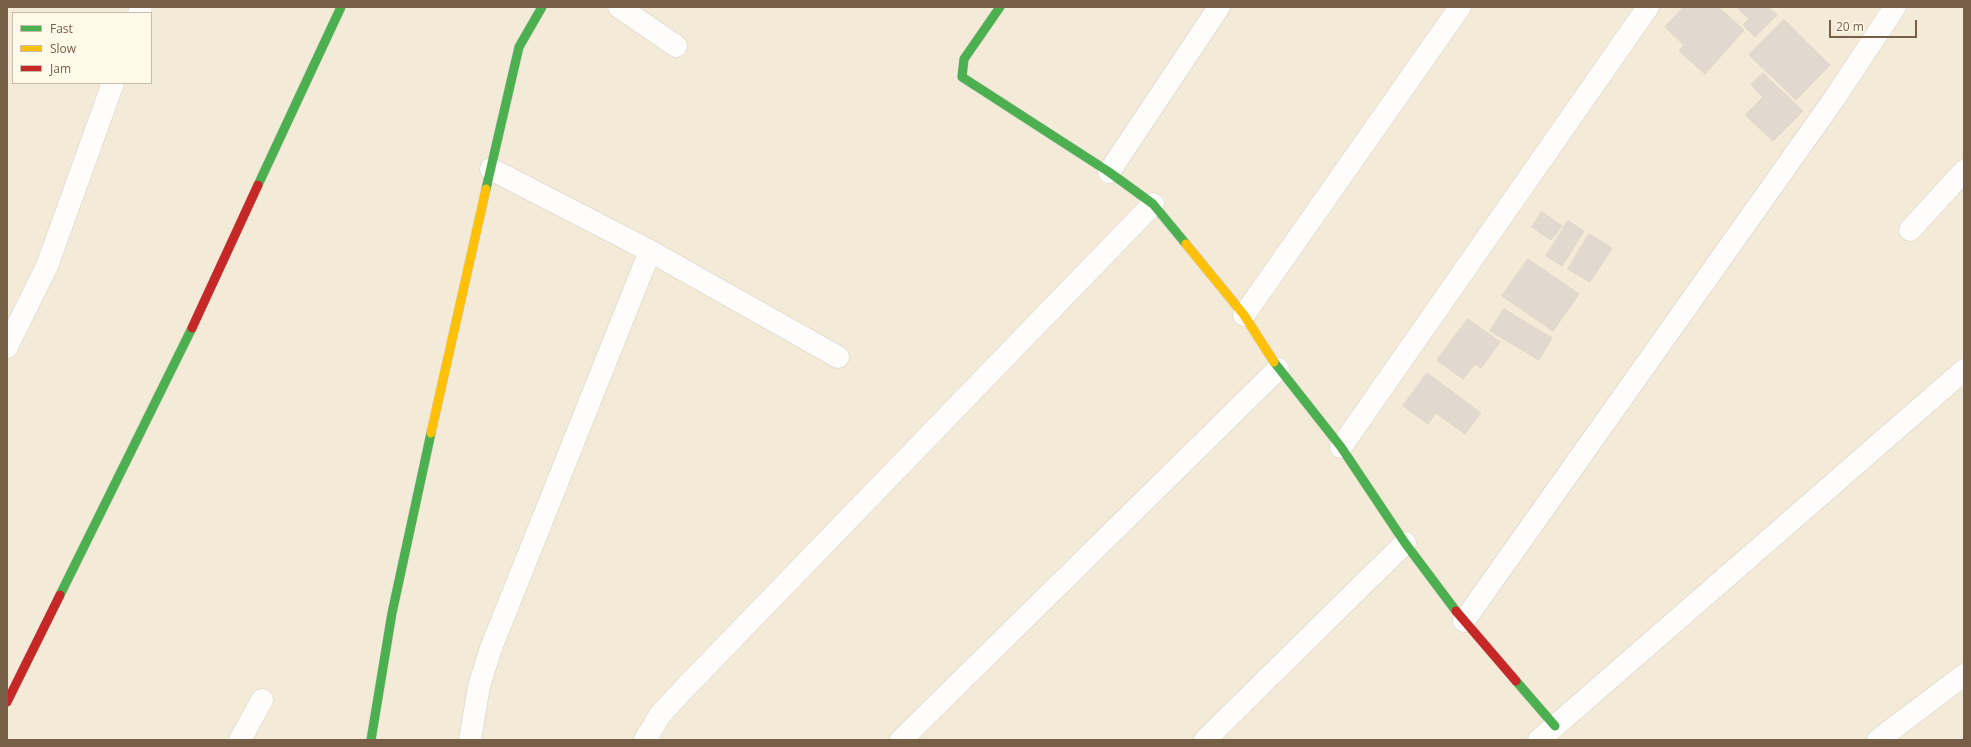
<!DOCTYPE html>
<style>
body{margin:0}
#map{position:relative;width:1971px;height:747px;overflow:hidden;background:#f7f3e8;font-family:"Open Sans",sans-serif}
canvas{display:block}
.frame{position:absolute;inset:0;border:8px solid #765e47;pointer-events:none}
.legend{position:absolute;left:12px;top:12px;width:140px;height:72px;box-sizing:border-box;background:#fff9e9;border:1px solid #c8bba8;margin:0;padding:5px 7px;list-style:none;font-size:12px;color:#765e47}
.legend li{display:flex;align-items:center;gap:8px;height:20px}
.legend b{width:20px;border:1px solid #c8bba8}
.scale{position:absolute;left:1829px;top:20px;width:88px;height:18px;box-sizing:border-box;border:2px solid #765e47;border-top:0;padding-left:5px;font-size:12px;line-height:14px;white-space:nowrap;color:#765e47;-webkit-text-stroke:3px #fff9e9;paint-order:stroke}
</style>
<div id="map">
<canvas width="1971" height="747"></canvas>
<div class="frame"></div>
<ul class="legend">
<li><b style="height:5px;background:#4caf50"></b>Fast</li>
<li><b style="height:5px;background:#ffc107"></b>Slow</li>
<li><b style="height:5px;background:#c62828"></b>Jam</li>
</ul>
<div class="scale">20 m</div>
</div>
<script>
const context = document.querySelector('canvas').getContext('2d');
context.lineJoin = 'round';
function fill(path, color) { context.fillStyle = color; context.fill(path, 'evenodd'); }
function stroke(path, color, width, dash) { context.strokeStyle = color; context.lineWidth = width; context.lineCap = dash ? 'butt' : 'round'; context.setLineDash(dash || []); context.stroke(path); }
fill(new Path2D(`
 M7,7h1957v733h-1957zM13,13h138v70h-138z`), '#f3ebd8');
const building = new Path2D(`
 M1684,7h34l26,23 -39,44 -26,-23 5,-6 -19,-18z
 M1737,7h31l9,8 -22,22 -12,-12 6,-6z
 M1784,20l46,45 -34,35 -47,-45z
 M1763,73l40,38 -30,30 -28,-26 18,-18 -12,-12z
 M1542,212l20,14 -11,14 -19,-13z
 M1568,221l16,10 -22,35 -16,-10z
 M1589,234l23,14 -22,34 -22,-13z
 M1528,259l51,35 -26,37 -51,-35z
 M1504,309l48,29 -13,22 -49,-29z
 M1468,319l32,23 -19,26 -6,-4 -12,15 -26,-19z
 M1427,373l54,40 -16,21 -29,-21 -8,11 -25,-18z`);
fill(building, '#e1d9cd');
stroke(building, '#e0d7ca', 1);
const street = new Path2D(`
 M619,7l57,39
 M139,13l2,-6
 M491,169l159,82 188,106
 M1109,172l110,-165
 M1910,230l54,-59
 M1244,315l216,-308
 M7,347l40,-81 66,-183
 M1341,447l307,-440
 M1464,621l370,-522 61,-92
 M240,740l22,-40
 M470,740l9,-54 12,-38 159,-397
 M645,740l15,-25 22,-24 471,-487
 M901,740l377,-371
 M1205,740l200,-197
 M1539,740l425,-370
 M1878,740l86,-65`);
const fast = new Path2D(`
 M1000,7l-36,52 -2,18 147,95 44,32 33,40
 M258,185l83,-178
 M486,189l33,-142 23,-40
 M1274,362l67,85 64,96 51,68
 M60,595l132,-267
 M1516,681l39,45
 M371,740l21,-127 39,-180`);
const slow = new Path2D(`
 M1186,244l58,71 30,47
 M431,433l55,-244`);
const jam = new Path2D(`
 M192,328l66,-143
 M1456,611l60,70
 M7,702l53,-107`);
stroke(street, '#d6cfc5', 23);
stroke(fast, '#d6cfc5', 10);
stroke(slow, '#d6cfc5', 10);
stroke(jam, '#d6cfc5', 10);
stroke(street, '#fefdfc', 22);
stroke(fast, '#4caf50', 9);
stroke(slow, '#ffc107', 9);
stroke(jam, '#c62828', 9);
</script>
